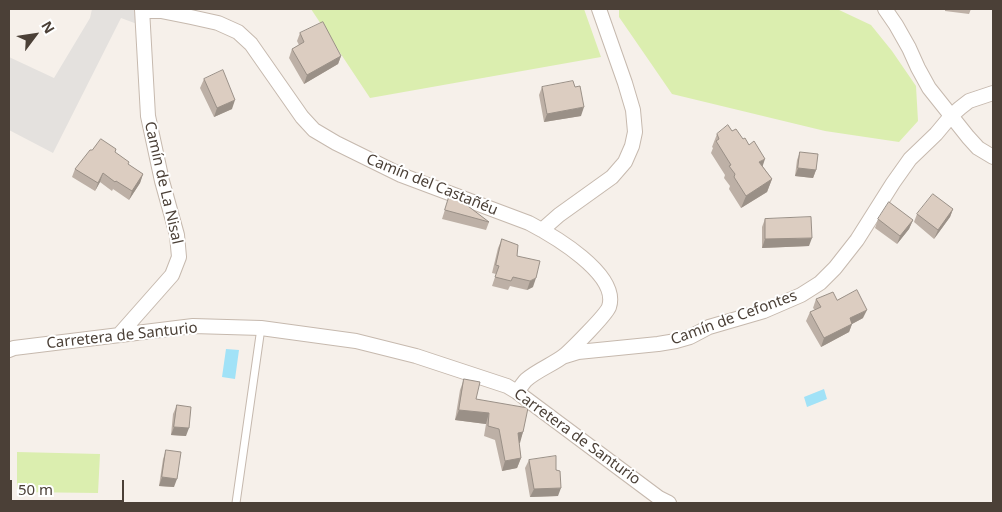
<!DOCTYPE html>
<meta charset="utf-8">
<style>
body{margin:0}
#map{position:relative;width:1002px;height:512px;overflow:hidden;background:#f6f0ea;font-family:"Noto Sans",sans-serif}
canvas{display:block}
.frame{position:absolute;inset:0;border:10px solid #4b4037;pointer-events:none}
.north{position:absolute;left:10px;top:10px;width:50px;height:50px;-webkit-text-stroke:4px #fff;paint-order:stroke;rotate:59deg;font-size:14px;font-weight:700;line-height:20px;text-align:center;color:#4b4037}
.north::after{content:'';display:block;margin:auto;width:18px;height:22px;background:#4b4037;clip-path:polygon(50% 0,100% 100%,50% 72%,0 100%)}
.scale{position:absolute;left:10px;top:480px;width:114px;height:22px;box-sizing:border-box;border:2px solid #4b4037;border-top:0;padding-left:6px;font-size:15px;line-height:18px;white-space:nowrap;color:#4b4037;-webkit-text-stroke:4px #fff;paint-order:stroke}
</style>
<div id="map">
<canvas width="1002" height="512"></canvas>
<div class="frame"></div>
<div class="north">N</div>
<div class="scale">50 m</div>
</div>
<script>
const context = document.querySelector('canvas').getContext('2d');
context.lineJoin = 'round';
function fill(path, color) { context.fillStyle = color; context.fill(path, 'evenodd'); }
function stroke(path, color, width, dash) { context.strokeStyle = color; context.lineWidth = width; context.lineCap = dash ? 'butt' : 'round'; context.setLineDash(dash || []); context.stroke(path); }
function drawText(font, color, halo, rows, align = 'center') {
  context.font = font + ' "Noto Sans",sans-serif'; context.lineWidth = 4; context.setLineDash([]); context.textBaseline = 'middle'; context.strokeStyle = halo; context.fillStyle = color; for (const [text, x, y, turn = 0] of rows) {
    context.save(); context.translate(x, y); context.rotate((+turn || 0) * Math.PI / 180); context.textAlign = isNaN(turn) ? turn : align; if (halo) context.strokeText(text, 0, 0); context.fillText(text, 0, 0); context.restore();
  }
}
fill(new Path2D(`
 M311,9h273l17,48 -231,41z
 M619,9h218l34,16 21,26 24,35 2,35 -19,21 -74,-11 -153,-37 -53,-77z
 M17,452l83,2 -2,39 -81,-1z`), '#dbeeaf');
fill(new Path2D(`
 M92,9h44l1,15 -16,-6 -68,135 -44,-23v-73l45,21 36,-60z`), '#e4e1de');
fill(new Path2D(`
 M226,349l13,1 -4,29 -13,-2z
 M824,389l3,10 -20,8 -3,-10z`), '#a1e2f7');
const service = new Path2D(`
 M236,503l25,-175`);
const minor = new Path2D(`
 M885,9l11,16 13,23 9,20 11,20 39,49 10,11 15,9
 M142,11h19l30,6 27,6 20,9 13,12 51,73 12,13 22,13 65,32 128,48c23,12 91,51 80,84 -3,8 -36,41 -44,48 -11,9 -28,15 -39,25 -3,3 -6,8 -9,12
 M542,230l17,-15 53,-38 13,-15 7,-16 3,-14 -2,-22 -8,-27 -26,-74
 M119,335l53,-60 7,-18 -2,-22 -15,-54 -14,-65 -6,-107
 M9,350l5,-2 179,-22 68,2 95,13 60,15 91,30 10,6 142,106 10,5
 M565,356l13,-4 80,-8 18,-3 14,-4 19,-10 55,-16 37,-16 19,-12 15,-15 22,-28 36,-57 17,-24 26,-25 15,-18 9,-8 9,-7 24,-8`);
stroke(service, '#c6b9ae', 9);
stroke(minor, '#c6b9ae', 16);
stroke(service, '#fff', 7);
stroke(minor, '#fff', 14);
fill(new Path2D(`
 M945,9h26l-2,5 -24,-3z
 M300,33l41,23 -3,8 -34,20 -15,-26 3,-9 7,-4 -2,-4z
 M204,79l28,30 -18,8 -14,-29z
 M542,87l39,29 -37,6 -5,-27z
 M732,131l11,8 29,40 -5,13 -26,16 -12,-19 1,-3 -6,-8 1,-3 -14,-22 2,-5 -1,-1 5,-13z
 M116,149l-1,3 13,12 15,10 -3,9 -11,17 -16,-11 -1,2 -12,-9 -5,9 -23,-14 3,-8z
 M800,152l16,18 -3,8 -18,-2 2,-16z
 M450,194l14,9 25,19 -3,8 -44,-11z
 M953,209l-3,8 -16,22 -20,-17 3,-8z
 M765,219l44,27 -47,2v-21z
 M878,219l35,1 -4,9 -12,15 -22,-16z
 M502,239l15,17 16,31 -6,3 -17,-4 -2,4 -16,-4 4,-12 -4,-1 6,-25z
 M816,299l21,1 26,18 -11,6 -3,8 -28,15 -15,-26 4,-9 5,-2 -2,-2z
 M464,379l12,20 47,33 -4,11 2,15 -4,10 -15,3 -7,-31 -11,-4 2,-12 -31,-4 5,-30z
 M177,405l9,31 -15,-1 2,-21z
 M166,450l8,37 -15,-1 4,-27z
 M529,460l27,10 2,26 -28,1 -5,-29z`), '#bdb0a6');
fill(new Path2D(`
 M341,56l-3,8 -34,20 3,-9z
 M235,100l-3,9 -18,8 3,-9z
 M584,107l-3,9 -37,6 3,-8z
 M765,159l-4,12 -2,-9z
 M798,168l18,2 -3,8 -18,-2z
 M103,173l-3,9 -5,9 3,-8z
 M143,174l-3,9 -11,17 3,-9z
 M772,179l-5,13 -26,16 5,-12z
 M953,209l-3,8 -16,22 4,-9z
 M913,220l-4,9 -12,15 3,-8z
 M812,238l-3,8 -47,2 3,-9z
 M536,278l-3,9 -6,3 3,-9z
 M867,310l-4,8 -11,6 -3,8 -28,15 3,-9 26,-20z
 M459,410l30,3 -3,11 -31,-4z
 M174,427l15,1 -3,8 -15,-1z
 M523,432l-3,11h-6l4,-10z
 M521,458l-4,10 -15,3 3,-10z
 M162,477l15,2 -3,8 -15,-1z
 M561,488l-3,8 -28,1 4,-8z`), '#9a9087');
const building = new Path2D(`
 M323,22l18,34 -34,19 -15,-26 12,-7 -4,-9z
 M223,70l12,30 -18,8 -13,-29z
 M573,81l2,6 5,-1 4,21 -37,7 -5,-27z
 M728,125l4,6 4,-2 7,10 2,-1 4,7 5,-4 11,18 -6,3 13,17 -26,17 -12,-19 1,-3 -6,-8 2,-1 -15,-24 3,-2 -2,-5z
 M101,139l15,10 -1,3 14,10 -1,2 15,10 -11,17 -16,-10 -1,1 -12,-9 -5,10 -23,-14 15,-19h2z
 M800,152l18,2 -2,16 -18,-2z
 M450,194l15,5 -1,4 25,19 -44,-12z
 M933,194l20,15 -15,21 -21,-16z
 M889,202l24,18 -13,16 -22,-17z
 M811,217l1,21 -47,1v-20z
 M502,239l16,6 -1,11 23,5 -4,17 -6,3 -17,-4 -2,4 -16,-4 4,-11 -3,-1z
 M857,290l10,20 -17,8 2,6 -28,14 -14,-26 11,-5 -5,-8 17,-7 4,8z
 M464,379l16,3 -4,17 52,9 -5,24 -5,1 3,25 -16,3 -6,-32 -11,-3 1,-13 -30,-3z
 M177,405l14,2 -2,21 -15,-1z
 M166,450l15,2 -4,27 -15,-2z
 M556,456v14l4,1 1,17 -27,1 -5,-29z`);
fill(building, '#dccdc1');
stroke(building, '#9a9087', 1);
drawText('15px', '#4b4037', '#fff', [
 ["Camín de La Nisal",163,183,77],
 ["Camín del Castañéu",432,185,22],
 ["Camín de Cefontes",734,318,-20],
 ["Carretera de Santurio",122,336,-6],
 ["Carretera de Santurio",577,437,36]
]);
</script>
